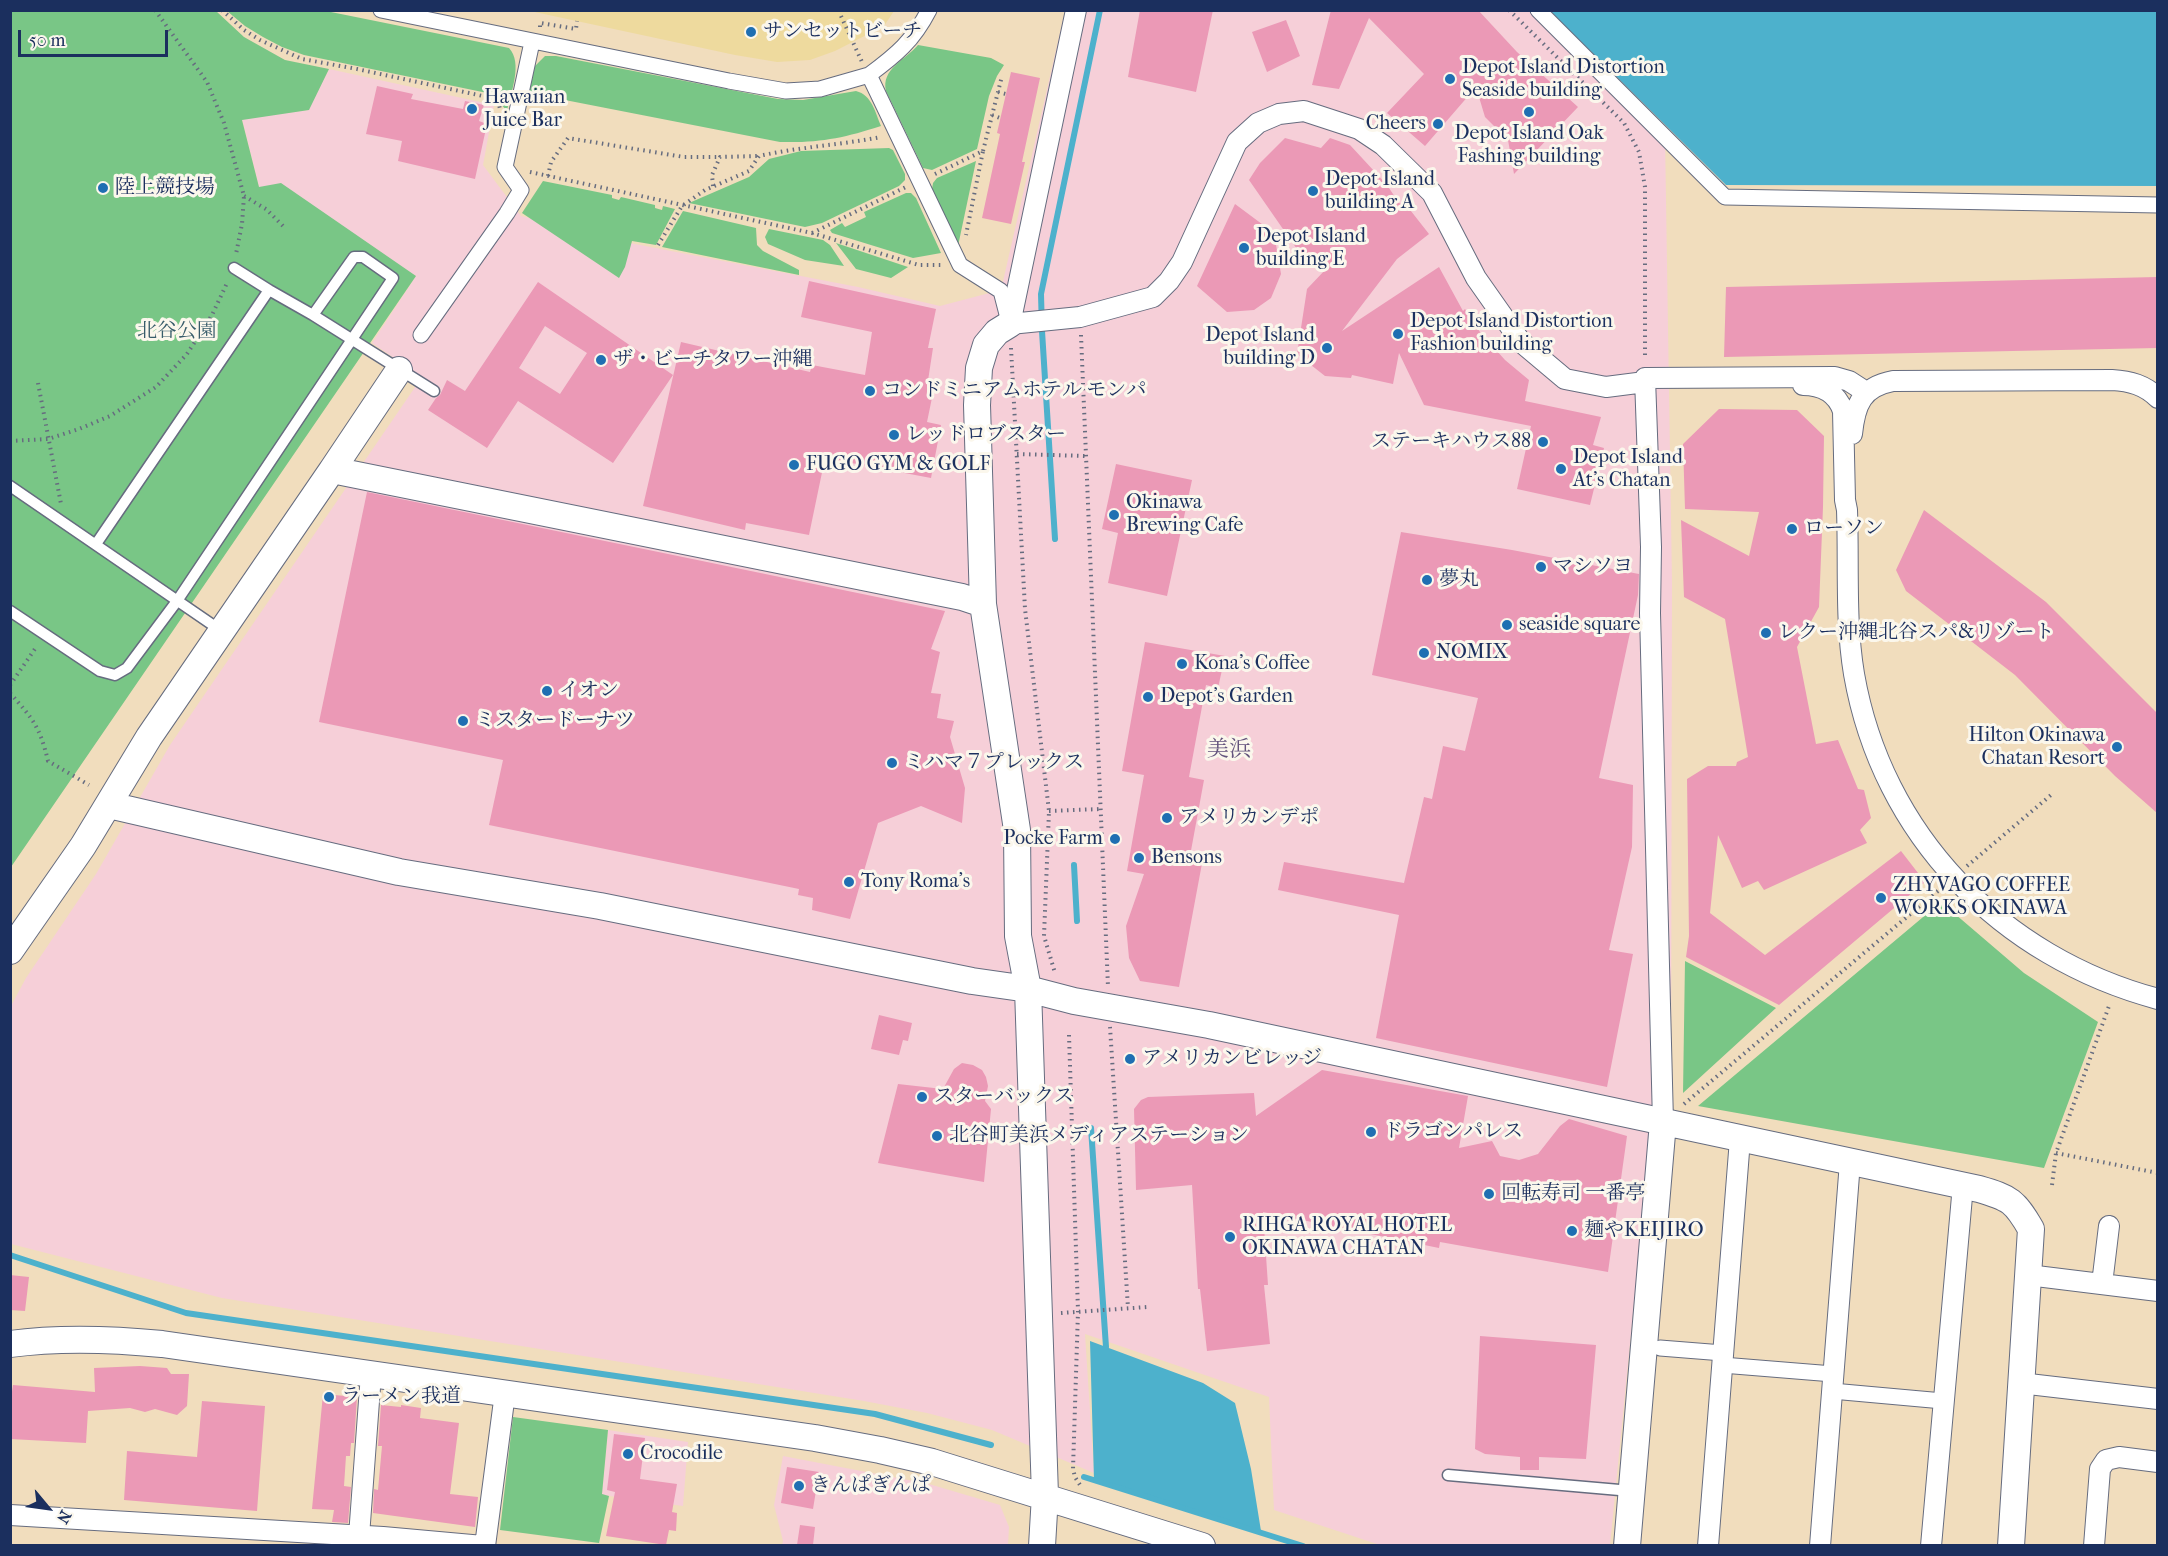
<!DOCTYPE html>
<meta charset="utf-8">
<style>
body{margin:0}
#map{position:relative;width:2168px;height:1556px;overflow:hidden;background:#f1ddbd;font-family:"IM FELL French Canon",serif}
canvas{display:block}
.frame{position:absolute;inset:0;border:12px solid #1b2f5e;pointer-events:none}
.north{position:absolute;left:18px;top:1478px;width:60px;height:60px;-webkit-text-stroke:4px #fbf7ec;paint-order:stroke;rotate:119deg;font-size:16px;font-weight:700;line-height:24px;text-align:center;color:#1b2f5e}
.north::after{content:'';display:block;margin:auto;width:21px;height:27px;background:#1b2f5e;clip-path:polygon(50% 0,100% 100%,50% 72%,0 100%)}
.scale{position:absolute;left:18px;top:30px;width:150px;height:27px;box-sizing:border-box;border:3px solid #1b2f5e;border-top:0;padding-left:8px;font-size:18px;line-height:21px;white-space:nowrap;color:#1b2f5e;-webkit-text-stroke:4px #fbf7ec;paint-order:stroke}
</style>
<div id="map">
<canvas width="2168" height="1556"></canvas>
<div class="frame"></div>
<div class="north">N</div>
<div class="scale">50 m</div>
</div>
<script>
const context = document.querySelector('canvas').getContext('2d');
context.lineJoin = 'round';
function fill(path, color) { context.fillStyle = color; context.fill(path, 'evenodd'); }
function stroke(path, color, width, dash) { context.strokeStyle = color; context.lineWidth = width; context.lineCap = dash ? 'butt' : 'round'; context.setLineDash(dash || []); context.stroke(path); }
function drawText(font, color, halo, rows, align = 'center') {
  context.font = font + ' "IM FELL French Canon","Noto Serif JP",serif'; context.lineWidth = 6; context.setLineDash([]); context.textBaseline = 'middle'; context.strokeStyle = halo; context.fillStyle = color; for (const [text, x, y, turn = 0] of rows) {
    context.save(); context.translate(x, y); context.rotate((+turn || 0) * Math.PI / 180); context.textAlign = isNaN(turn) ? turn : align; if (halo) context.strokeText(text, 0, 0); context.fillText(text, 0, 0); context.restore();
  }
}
fill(new Path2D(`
 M1065,11h476l124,125 7,446 -1,525 -21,-1 13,16 -27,161 -26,262h-230l-106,-35 -5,-113 -184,-63 9,139 -102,-43 -65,-17 -63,-12 -642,-103 -211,-54v-238l15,-28 70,-104 74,-129 252,-368 -50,-34 44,-67 -157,-89 -17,-68 66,-9 21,-41 165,36 -11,60 38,51 114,28 223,43 82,19 61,-16z
 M608,1430l80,12 -5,64 -81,-11z
 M783,1456l146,28 71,21 9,22 -1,18h-226l1,-4 -9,-36z`), '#f6cfd8');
fill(new Path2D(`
 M10,11h206l28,26 41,23 44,9 -20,41 -67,10 17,67 22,-4 135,93 -405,591z
 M227,11h99l183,37c14,15 2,44 -2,63l-15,-17 -188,-39 -22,-8 -19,-10 -18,-11z
 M918,45l73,13 13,7 -7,11 -8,20 -12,53 -45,21 -9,-2 -37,-77c-5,-22 19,-31 32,-46z
 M545,56h11l222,43 25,1 53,-9c16,4 19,21 25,35 -37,12 -61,17 -101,16l-251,-49 6,-27z
 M889,148l4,2 12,24v6l-6,6 -77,37 -17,4 -116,-24 60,-26 20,-18 32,-8z
 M976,161l-18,85 -26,-57 1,-6 4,-5z
 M543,181l69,14v3l7,2 2,-3 34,8v3l7,2 1,-4 12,3 -19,36 -24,-4 -7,26 -6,11 -97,-65z
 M906,193h5l5,5 25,55 -28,5 -81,-25 -2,-3 12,-7 3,4 21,-10 -2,-5z
 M683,211l73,17 1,17 6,6 36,19v5l-137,-28z
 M769,229l54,11 7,5 14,21 -39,-6 -37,-16 -3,-7z
 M836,243l72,24 -17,11 -35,-9z
 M1941,902l83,71 74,49 -54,146 -346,-62z
 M1685,961l91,47 -93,85z
 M513,1417l95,13 -6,64 7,2 -10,47 -99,-13z`), '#79c686');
fill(new Path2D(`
 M530,11l364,-1v1l-10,15 -49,25 -25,9 -33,2 -42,-7z`), '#eeda9e');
fill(new Path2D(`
 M1550,11h607v175l-431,-1z
 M1090,1341l113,42 32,20 16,66 10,62 -167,-51z`), '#4db1cc');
stroke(new Path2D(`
 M1055,539l-13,-208 -1,-37 59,-284
 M1074,865l3,56
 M1091,1128l15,219
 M10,1255l176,58 689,101 116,31
 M1084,1477l219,69`), '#4db1cc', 6);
fill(new Path2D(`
 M1140,10h73l-17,82 -68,-15z
 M1331,10h147l39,42 61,55 -64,67 -6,-34 -23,-23 -9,-30 -51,59 -38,-33 37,-39 -55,-56 -30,71 -27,-4z
 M1286,20l14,36 -33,16 -15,-40z
 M1011,72l29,6 -18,84h3l-14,62 -29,-6 18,-84 -3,-1z
 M377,86l36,8 -2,5 52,10 2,-8 19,4 -5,16 8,3 -12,55 -77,-18 4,-20 -36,-7z
 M1285,138l36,10 9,-10 20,7 37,40 12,18 8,3 22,28 -32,25 -55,72 97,-64 24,44 2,-2 15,23 25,28 24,20 -4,21 76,16 -8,28 11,3 -14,57 -73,-16 14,-63 -107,-21 -25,-52 -6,31 -41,-9 -1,3 -26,-2 -28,-22 10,-65 19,-20 -25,-14 -52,-75 11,-17z
 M1235,204l39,29 7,41 -10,24 -17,12 -27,2 -30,-26z
 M2157,277v71l-433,9 2,-70z
 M809,281l127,28 -8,39h5l-6,39 7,1 -7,34 14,3 -10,53 -106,-20 -16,77 -63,-12 -1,7 -102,-24 38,-164 129,30 2,-7 53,10 7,-43 -71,-15z
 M538,282l135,93 -60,88 -95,-62 -31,47 -59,-38 8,-12 4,-3 7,-15 18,11zM545,326l42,27 -27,41 -41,-26z
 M1719,409l78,1 27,26 -1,71 -4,100 -22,40 19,97 22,-4 20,49 6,1 7,28 -11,12 7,13 -103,47 -6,-9 -16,7 -24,-53 -8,78 55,42 136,-104 24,31 -146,123 -93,-48 3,-21 -2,-157 21,-13h28l1,-4 11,-5 -23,-138 -41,-22 -3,-77 68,36 10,-44 -74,-3 -2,-65z
 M1116,464l76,16 -25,116 -59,-13 10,-50 -16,-4z
 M367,492l578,119 -14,38 9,3 -9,41 10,1 -4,24 17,3 -4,16 15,51 -3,35 -41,-17 -43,17 -28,96 -38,-9 1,-12 -15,-3 1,-6 -310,-64 14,-65 -184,-38z
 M1924,510l122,92 111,111v100l-42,-37 -100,-101 -109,-84 -10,-21z
 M1401,532l111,18 127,24 -1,21 -39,183 34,7 -1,62 -23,103 24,4 -26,133 -231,-49 23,-123 -121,-25 6,-28 120,21 20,-86 8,2 11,-53 22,5 13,-53 -106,-23z
 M1145,642l80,14 -7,32 -12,-3 -17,92 15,3 -14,76 13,2 -24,129 -39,-6 -11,-23 -3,-32 18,-52 -17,-3 17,-96 -22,-4z
 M879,1015l33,8 -4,18 -5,-1 -4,15 -28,-6z
 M962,1063l11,2 9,5 4,7 2,9 -3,15 6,8 -7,73 -106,-19 20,-79 45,5 11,-20z
 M1322,1070l146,26 -9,52 33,-7 8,15 19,4 19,-6 22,-28 9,-7 58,17 -19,136 -168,-30 -1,6 -176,-36 5,73h-4l6,59 -63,7 -7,-62h-2l-6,-104 -56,5 -2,-81 7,-9 7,-3 106,-4 2,23z
 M10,1275l19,2 -4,34 -15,-1z
 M1480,1336l116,9 -10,114 -47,-2v13h-19v-13l-35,-3 -10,-5z
 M140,1366l27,2 4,6h18l-2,32 -10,9 -22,-6 -10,3 -15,-4 -42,3 -2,32 -76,-4v-34l3,-20 82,7 -1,-24z
 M323,1394l34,3 -3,46h-3l-1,13h-4l-2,30 7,1 -3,36 -16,-1 2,-12 -22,-1z
 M202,1401l63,5 -8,105 -133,-11 3,-49 70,6z
 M381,1405l20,2v-2l20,3 -1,10 39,5 -9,71 28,3 -3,30 -102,-14 1,-24 4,1 4,-44h-4z
 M614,1434l31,4 -5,41 37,5 -5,28 5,1 -1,18 -7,-1 -3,15 -60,-9 9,-44 -8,-2z
 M787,1467l32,5 -6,37 -32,-6z
 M800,1525l15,2 -2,18h-16z`), '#eb99b6');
const service = new Path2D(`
 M234,268l35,22
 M10,486l213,146
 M96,544l173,-254 44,25 121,76
 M10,611l90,60 15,4 12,-7 50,-67 216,-323 -30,-21h-9l-41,58
 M1448,1475l183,16`);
const pedestrian = new Path2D(`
 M381,10l348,71 57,10 34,-2 49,-14
 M929,10c-16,31 -33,45 -60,65l91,190 41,26 8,31
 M1538,10l187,187 433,8
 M421,335l86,-122 14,-23 -16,-23 27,-125
 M1660,1348l63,5
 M1722,1365l111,9
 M1832,1391l111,10`);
const minor = new Path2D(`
 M1076,10l-66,314 70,-7 73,-20 16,-16 13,-19 55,-120 21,-19 21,-9 25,-3 55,18 24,16 49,48 44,85 45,64 44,37 41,8 39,-5
 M1803,385c19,0 34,8 40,26l2,89 2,10c2,55 -2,110 7,164 28,161 147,283 304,325
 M1852,434c3,-30 10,-47 41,-53l219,-1c18,1 33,5 46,18
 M1663,1122l-13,-509 1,-66 -6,-169 190,-1 14,4 17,11
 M2028,1275l130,16
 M2102,1284l7,-58
 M2020,1383l138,16
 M10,1515l373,22 100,9
 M359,1536l12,-162
 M485,1546l20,-153
 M1708,1546l32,-407
 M1820,1546l30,-384
 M1931,1546l32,-361
 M2094,1546l6,-77 6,-9 13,-3 39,5`);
const tertiary = new Path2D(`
 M1010,324l-13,8 -11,13 -7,23 -2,37 6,199 34,226 1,106 10,53 17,506 -3,51
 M332,470l67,-100
 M109,805l290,67 201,34 372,75 56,8 46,12 135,24 770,164c31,9 36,12 52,40l-20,317
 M10,951l73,-105 66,-109 183,-267 630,127 21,7
 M10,1344c51,-7 101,-5 152,0l653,94 65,12 52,12 270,84
 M1627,1546l36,-424`);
stroke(service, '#666c7f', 13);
stroke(pedestrian, '#666c7f', 17);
stroke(minor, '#666c7f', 22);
stroke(tertiary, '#666c7f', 28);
stroke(new Path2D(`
 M155,10l52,72 17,41 20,73 -2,28 -6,30
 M222,10l22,20 16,10 42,19 55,10 135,29 7,7 1,4
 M1509,10l115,113 15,29 6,35v172
 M841,16l21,46
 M540,27v-4l36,6 1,-8
 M998,92l8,2
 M992,115l8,3
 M983,151l19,-75
 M530,172l282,61 107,32h24
 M935,174l48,-23 -17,84
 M548,176l3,-14 17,-24 116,19h36
 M713,186l-1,-11 8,-18 38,-1
 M244,196l22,13 17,17
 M812,233l94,-46
 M658,245l24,-39 23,-16 44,-19 10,-15c40,-9 81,-11 122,-19
 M1081,335l27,652
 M1011,348l14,261 24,202 -5,125 11,37
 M38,383l23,121
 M10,441l38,-2 31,-10 31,-13 46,-29 31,-33 25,-39 16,-34
 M1017,454l69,2
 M10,685l27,-39
 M10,693c23,26 30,34 38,68l41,24
 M1049,811l52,-2
 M1967,866l84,-71
 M1110,1027l18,281
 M1069,1035l9,276 -5,158 2,8 5,8
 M1684,1104l255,-214
 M2056,1153l102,20
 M2052,1185l4,-32 53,-147
 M1061,1313l86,-6`), '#666c7f', 4, [1.5, 4.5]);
stroke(service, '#fff', 10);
stroke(pedestrian, '#fff', 15);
stroke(minor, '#fff', 20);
stroke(tertiary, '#fff', 26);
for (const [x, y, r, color] of [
 [751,32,6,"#1f6fb2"],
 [1450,79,6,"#1f6fb2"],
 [472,109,6,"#1f6fb2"],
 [1529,112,6,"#1f6fb2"],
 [1438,124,6,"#1f6fb2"],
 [103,188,6,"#1f6fb2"],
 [1313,191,6,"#1f6fb2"],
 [1244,248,6,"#1f6fb2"],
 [1398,334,6,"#1f6fb2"],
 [1327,348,6,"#1f6fb2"],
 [601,360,6,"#1f6fb2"],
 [870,391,6,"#1f6fb2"],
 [894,435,6,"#1f6fb2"],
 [1543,442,6,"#1f6fb2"],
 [794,465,6,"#1f6fb2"],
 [1561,469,6,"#1f6fb2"],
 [1114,515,6,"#1f6fb2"],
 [1792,529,6,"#1f6fb2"],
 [1541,567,6,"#1f6fb2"],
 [1427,580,6,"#1f6fb2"],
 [1507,625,6,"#1f6fb2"],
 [1766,633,6,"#1f6fb2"],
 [1424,653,6,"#1f6fb2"],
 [1182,664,6,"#1f6fb2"],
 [547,691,6,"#1f6fb2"],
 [1148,697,6,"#1f6fb2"],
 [463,721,6,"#1f6fb2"],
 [2117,747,6,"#1f6fb2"],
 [892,763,6,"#1f6fb2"],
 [1167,818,6,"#1f6fb2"],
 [1115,839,6,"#1f6fb2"],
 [1139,858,6,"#1f6fb2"],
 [849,882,6,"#1f6fb2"],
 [1881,898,6,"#1f6fb2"],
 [1130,1059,6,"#1f6fb2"],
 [922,1097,6,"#1f6fb2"],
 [1371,1132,6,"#1f6fb2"],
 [937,1136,6,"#1f6fb2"],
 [1489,1194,6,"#1f6fb2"],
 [1572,1231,6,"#1f6fb2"],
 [1230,1237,6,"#1f6fb2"],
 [329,1397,6,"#1f6fb2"],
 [628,1454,6,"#1f6fb2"],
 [799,1486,6,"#1f6fb2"]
]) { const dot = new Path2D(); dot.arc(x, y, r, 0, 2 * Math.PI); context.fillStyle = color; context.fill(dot); stroke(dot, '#fbf7ec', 2); }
drawText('20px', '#1b2f5e', '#fbf7ec', [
 ["サンセットビーチ",763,32],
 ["Depot Island Distortion",1462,68],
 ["Seaside building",1462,91],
 ["Hawaiian",484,98],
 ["Juice Bar",484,121],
 ["Cheers",1426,124,"right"],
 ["Depot Island Oak",1529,134,"center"],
 ["Fashing building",1529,157,"center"],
 ["Depot Island",1325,180],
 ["building A",1325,203],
 ["陸上競技場",115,188],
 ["Depot Island",1256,237],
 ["building E",1256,260],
 ["Depot Island Distortion",1410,322],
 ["Fashion building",1410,345],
 ["Depot Island",1315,336,"right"],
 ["building D",1315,359,"right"],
 ["ザ・ビーチタワー沖縄",613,360],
 ["コンドミニアムホテル モンパ",882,391],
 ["レッドロブスター",906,435],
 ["ステーキハウス88",1531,442,"right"],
 ["Depot Island",1573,458],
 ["At's Chatan",1573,481],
 ["FUGO GYM & GOLF",806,465],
 ["Okinawa",1126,503],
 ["Brewing Cafe",1126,526],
 ["ローソン",1804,529],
 ["マシソヨ",1553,567],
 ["夢丸",1439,580],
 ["seaside square",1519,625],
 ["レクー沖縄北谷スパ&リゾート",1778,633],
 ["NOMIX",1436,653],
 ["Kona’s Coffee",1194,664],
 ["イオン",559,691],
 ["Depot's Garden",1160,697],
 ["ミスタードーナツ",475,721],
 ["Hilton Okinawa",2105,736,"right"],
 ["Chatan Resort",2105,759,"right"],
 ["ミハマ７プレックス",904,763],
 ["アメリカンデポ",1179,818],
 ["Pocke Farm",1103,839,"right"],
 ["Bensons",1151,858],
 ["Tony Roma's",861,882],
 ["ZHYVAGO COFFEE",1893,886],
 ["WORKS OKINAWA",1893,909],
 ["アメリカンビレッジ",1142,1059],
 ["スターバックス",934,1097],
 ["ドラゴンパレス",1383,1132],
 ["北谷町美浜メディアステーション",949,1136],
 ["回転寿司 一番亭",1501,1194],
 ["RIHGA ROYAL HOTEL",1242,1226],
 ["OKINAWA CHATAN",1242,1249],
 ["麺やKEIJIRO",1584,1231],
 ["ラーメン我道",341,1397],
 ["Crocodile",640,1454],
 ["きんぱぎんぱ",811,1486]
], 'left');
drawText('20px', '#375c6a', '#fbf7ec', [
 ["北谷公園",177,332]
]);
drawText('22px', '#64547d', '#fbf7ec', [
 ["美浜",1229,751]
]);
</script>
